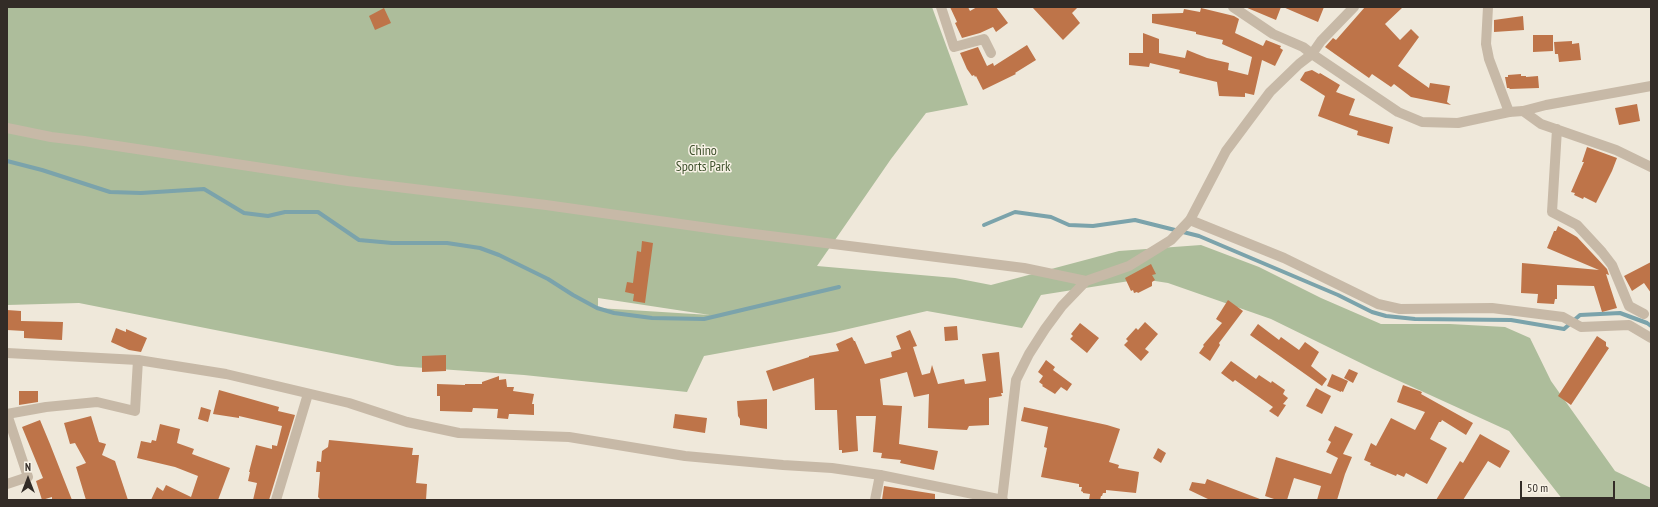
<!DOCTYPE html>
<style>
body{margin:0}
#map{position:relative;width:1658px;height:507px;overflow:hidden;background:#efe8da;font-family:"PT Sans Narrow",sans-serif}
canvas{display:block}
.frame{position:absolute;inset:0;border:8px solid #332c27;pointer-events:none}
.north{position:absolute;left:8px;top:459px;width:40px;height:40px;-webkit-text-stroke:3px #f8f2e6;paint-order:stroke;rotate:0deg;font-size:11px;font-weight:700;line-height:16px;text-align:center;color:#332c27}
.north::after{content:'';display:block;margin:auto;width:14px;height:18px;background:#332c27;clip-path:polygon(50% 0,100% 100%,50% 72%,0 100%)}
.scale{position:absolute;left:1520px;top:481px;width:95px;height:18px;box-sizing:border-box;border:2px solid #332c27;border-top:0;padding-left:5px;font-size:12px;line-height:14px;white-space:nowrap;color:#332c27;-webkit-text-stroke:3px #f8f2e6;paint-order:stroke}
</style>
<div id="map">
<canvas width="1658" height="507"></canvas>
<div class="frame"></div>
<div class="north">N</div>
<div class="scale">50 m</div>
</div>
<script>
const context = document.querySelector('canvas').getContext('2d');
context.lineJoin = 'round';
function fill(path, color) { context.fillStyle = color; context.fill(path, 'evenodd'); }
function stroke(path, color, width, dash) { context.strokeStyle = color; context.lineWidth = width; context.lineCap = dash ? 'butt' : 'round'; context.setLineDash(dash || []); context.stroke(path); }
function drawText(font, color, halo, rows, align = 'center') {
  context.font = font + ' "PT Sans Narrow",sans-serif'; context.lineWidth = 3; context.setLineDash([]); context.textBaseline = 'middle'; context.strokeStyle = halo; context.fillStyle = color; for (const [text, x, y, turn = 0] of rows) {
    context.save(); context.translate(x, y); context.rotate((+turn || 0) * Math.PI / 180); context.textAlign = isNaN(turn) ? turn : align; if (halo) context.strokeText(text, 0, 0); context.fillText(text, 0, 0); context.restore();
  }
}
fill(new Path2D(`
 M7,7h925l36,98 -42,8 -35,46 -74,107 138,12 36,7 128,-34 82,-6 58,22 62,31 60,26h69l55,3 25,11 21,43 64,90 36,17v12h-88l-54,-69 -136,-62 -102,-50 -103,-36 -26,-4 -101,16 -19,33 -95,-17 -92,21 -131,24 -17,36 -163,-17 -127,-9 -318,-63 -72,2zM598,298l112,17 -112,-7z`), '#adbd9b');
stroke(new Path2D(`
 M7,161l35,9 68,22 31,1 63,-4 40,24 24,3 17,-4h33l41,28 33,3h55l33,5 19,7 49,24 25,16 24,13 17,5 38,5 52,1 135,-32
 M984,225l31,-13 36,5 18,8 24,1 42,-6 64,16 139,59 34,17 14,4 29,3 96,1 53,9 16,-14 40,-2 27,10 4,3`), '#7ba3ab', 4);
fill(new Path2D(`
 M950,7h18l2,4 7,-4h19l12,16 -12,9 -3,-5 -13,6 -18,5 -7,-15 2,-1z
 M1032,7h46l-6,6 8,10 -17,17z
 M1245,7h36l-5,13z
 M1283,7h41l-6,15z
 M1365,7h38l-18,17 15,16 11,-11 8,8 -21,29 31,22 1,-5 20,3 -3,16 4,3 -40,-8 -17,-13 -3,3 -19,-13 -3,4 -44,-31 8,-9 3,2z
 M384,8l7,15 -16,7 -6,-14z
 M1201,8l33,8 5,3 -4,14 28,13 3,-6 15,6 -1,2 3,2 -8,16 -13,-6 -8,35 -9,-2v4l-26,-1 -2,-14 -38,-9 1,-3 -30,-7 -1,4 -20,-2v-12h14v-20l16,6v14l26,5 2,-8 20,8 22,5 -1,7 20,5 4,-18 -30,-13 1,-4 -27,-6v-2l-44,-9v-9l31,-1 1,-4 16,3z
 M1523,16l1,14 -30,2v-12z
 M1533,35h20v16l-20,1z
 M1572,41v3l7,-1 2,17 -22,2 -1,-8h-3l-1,-12z
 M1027,45l9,15 -21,13 1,1 -33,16 -7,-14 -1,1 -1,-2 -2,1 -5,-7 -7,-16 18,-6 9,19 6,-3 1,3z
 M1312,70l7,4 1,-1 20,12 -4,7 19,7 -6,16 44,12 -4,17 -32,-9 1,-4 -40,-15 7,-20 -25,-16 5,-8z
 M1521,74v2h5v1l12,-1 1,12 -29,1 -1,-1h-2l-2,-11h3v-2z
 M1637,104l3,17 -21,4 -4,-17z
 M1587,147l30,11 -5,13 -16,32 -12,-6 -1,2 -9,-4 1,-2 -4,-1 13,-30h-2z
 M1558,226l19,11 30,32 2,6 -3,-1 11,34 -15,4 -8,-26 -37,-1v14h-2l-1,5 -17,-1 1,-9 -17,-1 1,-30 77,7 -52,-22 7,-17h2z
 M642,241l11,2 -8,60 -12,-2 1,-7 -9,-2 2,-10 6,1 4,-32 4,1z
 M1651,262v31l-7,-10 -12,8 -8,-15z
 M1151,264l5,10 -4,1 3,5 -3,2v4l-14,7 -1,-1 -3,1 -1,-3 -2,1 -6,-13z
 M1228,300l15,11 -24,32 1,2 -10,16 -11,-8 5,-7 -1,-1 19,-22 -6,-4z
 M7,310l14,1v10l42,1 -1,18 -38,-2v-7l-17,-1z
 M1145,322l13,12 -13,15 4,3 -8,9 -17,-16 4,-4 -2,-2 10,-11 2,2z
 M1080,323l19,15 -12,15 -17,-14 3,-3 -2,-2z
 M1258,324l21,16 2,-3 18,13 6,-8 14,10 -8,14 16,13 -5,7 -72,-51z
 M957,326l1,14 -13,1 -1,-14z
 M116,328l10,4v-3l21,9 -6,14 -12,-2 -18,-8z
 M910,330l7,16 -4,1 9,28 8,-2 2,-8 6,19 26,-5 1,5 21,-3 -4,-27 17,-2 4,41h-2l1,3 -13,2v27l-20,1 -2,4 -39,-2 1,-34 -15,3 -7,-25 -27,7 3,26 19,1 -3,38 39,7 -4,19 -34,-7 1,-3 -20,-2 1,-5 -9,-1 3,-36h-20l2,35 -16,2v-3h-3l-2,-40h-22l-1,-32 -41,13 -7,-20 43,-14v-1l30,-5 -3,-7 16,-7 2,4h1l10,23 27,-7 -1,-5 10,-3 -5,-13z
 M1597,336l9,6v4l3,2 -38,57 -13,-9z
 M446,355v16l-24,1v-16z
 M1046,360l9,7 -2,3 19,14 -5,7 -6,-4 -6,7 -13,-8 1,-1 -4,-3 4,-6 -5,-4z
 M1231,361l25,18 3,-4 12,8 1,-2 13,9 -2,4 5,4 -5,6 3,1 -8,12 -9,-6 4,-4 -38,-27 -2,2 -12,-9z
 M1349,369l9,4 -5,10 -9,-5z
 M1332,374l16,7 -5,11 -2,-1v1l-14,-6z
 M499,376v4l7,-1 1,8h7l-1,4 21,3 -2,10h2v11l-21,-1h-4l-1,5 -11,-1 1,-9 -25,-1 -1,4 -32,-1v-15h-3v-12l28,1v-1h17v-2z
 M1403,385l19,7 -1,2 52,29 -7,12 -24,-15 -1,2h-2l-9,17 17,9 -20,36 -21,-11 -2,4 -7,-3 -1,2 -26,-11 1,-2 -7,-3 7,-17 5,3 15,-28 24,12 10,-18 -28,-10z
 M1316,388l15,8 -9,18 -16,-8z
 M219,390l60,17 -1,4 17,4 -26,85h-16l4,-17 -9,-2 2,-9h-1l7,-27 16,4v-4l5,1 5,-20 -43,-10v2l-26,-4z
 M19,391h19v11l-19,3z
 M767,399v30l-27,-4v-6l-2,-3 -1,-15z
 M201,407l10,3 -3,12 -10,-3z
 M1024,407l83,18 13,4 -11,33 10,3 -1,3 21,4 -3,21 -30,-3v3h-3l-1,3h-1l-1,4h-11l1,-6 -7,-1v-1l-2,-1 1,-4h-3v-3l-38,-7 6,-29 -3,-1 4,-20 -27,-6z
 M675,414l32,4 -2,15 -32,-5z
 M91,416l8,26 7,2 -4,11 13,6 13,39h-42l-10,-33 10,-4 -11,-20 -5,1 -6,-21z
 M40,420l10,24 22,56h-20v-3l-10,3 -6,-19 7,-3 -21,-51z
 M160,424l20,5 -3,14 17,6 -2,5 38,14 -12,32h-67l6,-13 6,4 3,-6 25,12 7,-21 -23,-9 -38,-9 4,-17 10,2 1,-3 4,1z
 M1335,426l18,8 -10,20 9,3 -7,17 -8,26h-20l4,-14 -27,-8 -7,22h-10l-12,-4 11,-39 55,17 7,-16 -12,-6 5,-10 -3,-2z
 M1480,434l30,17 -10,17 -12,-7 -25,39h-27l24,-39 3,2z
 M329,440l84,8 -1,7h7l-3,28 11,1 -1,16h-105l-3,-3 2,-25h-4l1,-11 4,1 1,-11 6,-4z
 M1158,448l8,5 -5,10 -8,-5z
 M1207,479l53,20v1h-50l-21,-10 3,-8 13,2z
 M884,486l51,8v6h-53z`), '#be7449');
stroke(new Path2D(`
 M941,7l13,40 30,-8 7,14
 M1233,7l40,27 30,13 9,7 9,-13 33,-34
 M1488,7l-2,37 3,15 20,53
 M1523,111l18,13 75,26 35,17
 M1557,129l-5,83 25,13 25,27 10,13 17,41 15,8
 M1190,220l94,38 94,46 22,5 92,-1 71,9 18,10 48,-2 22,13
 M7,484l21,-7 -21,-63 39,-7 51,-5 38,9 3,-51
 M276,500l32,-106
 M875,500l5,-25`), '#c7b9a7', 10);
stroke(new Path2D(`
 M7,128l44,9 33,4 264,40 198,24 184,26 294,37 62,13
 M7,353l131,7 88,14 123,29 58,19 52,11 110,4 116,19 98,9 49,3 48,7 123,25
 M1002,500l14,-120 13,-26 16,-25 17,-23 24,-25 43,-15 42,-26 19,-20 36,-69 44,-59 29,-28 13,-10 86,58 24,10 36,1 51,-11 14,-1 23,-6 105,-19`), '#c7b9a7', 10);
drawText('14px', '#3e502c', '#f8f2e6', [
 ["Chino",703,151],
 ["Sports Park",703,167]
]);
</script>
